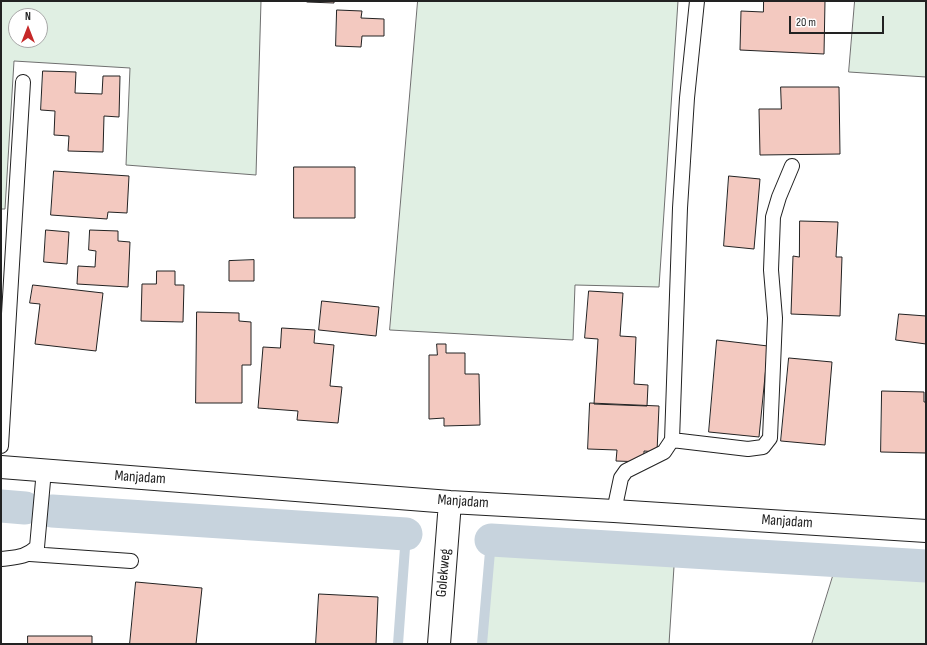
<!DOCTYPE html>
<style>
body{margin:0}
#map{position:relative;width:927px;height:645px;overflow:hidden;background:#fff;font-family:"Sofia Sans Condensed",sans-serif}
canvas{display:block}
.frame{position:absolute;inset:0;border:2px solid #222;pointer-events:none}
.north{position:absolute;left:8px;top:8px;width:40px;height:40px;box-sizing:border-box;background:#fff;border:1px solid #a7a7a7;border-radius:50%;rotate:0deg;font-size:11px;font-weight:700;line-height:16px;text-align:center;color:#222}
.north::after{content:'';display:block;margin:auto;width:14px;height:18px;background:#c62828;clip-path:polygon(50% 0,100% 100%,50% 72%,0 100%)}
.scale{position:absolute;left:789px;top:16px;width:95px;height:18px;box-sizing:border-box;border:2px solid #222;border-top:0;padding-left:5px;font-size:12px;line-height:14px;white-space:nowrap;color:#222;-webkit-text-stroke:3px #fff;paint-order:stroke}
</style>
<div id="map">
<canvas width="927" height="645"></canvas>
<div class="frame"></div>
<div class="north">N</div>
<div class="scale">20 m</div>
</div>
<script>
const context = document.querySelector('canvas').getContext('2d');
context.lineJoin = 'round';
function fill(path, color) { context.fillStyle = color; context.fill(path, 'evenodd'); }
function stroke(path, color, width, dash) { context.strokeStyle = color; context.lineWidth = width; context.lineCap = dash ? 'butt' : 'round'; context.setLineDash(dash || []); context.stroke(path); }
function drawText(font, color, halo, rows, align = 'center') {
  context.font = font + ' "Sofia Sans Condensed",sans-serif'; context.lineWidth = 3; context.setLineDash([]); context.textBaseline = 'middle'; context.strokeStyle = halo; context.fillStyle = color; for (const [text, x, y, turn = 0] of rows) {
    context.save(); context.translate(x, y); context.rotate((+turn || 0) * Math.PI / 180); context.textAlign = isNaN(turn) ? turn : align; if (halo) context.strokeText(text, 0, 0); context.fillText(text, 0, 0); context.restore();
  }
}
const green = new Path2D(`
 M1,1h260l-5,174 -130,-10 4,-97 -116,-7 -9,148h-4zM16,16h24v24h-24z
 M418,1h260l-19,286 -84,-2 -2,55 -183,-10z
 M855,1h71v76l-77,-5z
 M491,540l184,11 -6,93h-187z
 M838,560l88,6v78h-114z`);
fill(green, '#e0efe3');
stroke(green, '#6f6f6f', 1);
stroke(new Path2D(`
 M398,644l8,-110
 M482,644l9,-104`), '#c7d3dd', 10);
stroke(new Path2D(`
 M1,506l24,2
 M52,511l354,23
 M491,540l435,26`), '#c7d3dd', 33);
const building = new Path2D(`
 M307,1h27v2l-27,-1z
 M764,1h61l-1,53 -84,-4 1,-39 22,1z
 M337,10l25,1 -1,7 23,1v17h-22l-1,11 -25,-1z
 M43,71l33,1 -1,21 27,1 1,-18h17l-1,41 -15,-1 -1,36 -35,-1 1,-15 -15,-1 1,-24 -14,-1z
 M781,87h58l1,67 -80,1 -1,-46h22z
 M294,167h61v51h-61z
 M54,171l75,5 -2,37 -19,-1 -1,7 -56,-4z
 M729,176l31,3 -6,70 -30,-3z
 M800,221l38,1 -2,35h6l-2,59 -49,-2 2,-58 6,1z
 M46,230l23,2 -2,32 -23,-2z
 M90,230l28,1v10l12,1 -2,45 -51,-3 1,-18 17,1 1,-16 -7,-1z
 M254,260v21h-25v-20z
 M157,271h18v14h9l-1,37 -42,-1 1,-37h14z
 M33,285l70,8 -7,58 -61,-7 5,-40 -10,-1z
 M589,291l34,2 -3,43 16,1 -2,47 14,1 -1,21 -53,-2 4,-65 -13,-1z
 M322,301l57,6 -3,29 -57,-6z
 M197,312l42,1v8l12,1v43h-9v38h-46z
 M899,314l27,2v28l-30,-4z
 M282,328l33,2 -1,13 20,2 -4,41 12,1 -4,36 -41,-3 1,-9 -40,-3 5,-61 17,1z
 M717,340l51,6 -9,91 -50,-5z
 M437,344h9v9h19v21h14l1,51 -36,1v-8l-15,1v-64h8z
 M789,358l43,4 -7,83 -44,-4z
 M882,391l42,1v10h2v51l-45,-1z
 M590,403l69,3 -2,46 -13,-1v11l-28,-1 1,-11 -29,-1z
 M136,582l66,6 -6,56h-66z
 M319,594l59,3 -2,47h-60z
 M28,636h64v8h-64z`);
fill(building, '#f3c9c0');
stroke(building, '#222', 1);
const service = new Path2D(`
 M672,440l76,9 15,-2 7,-9 5,-120 -4,-48 2,-53 6,-20 13,-31
 M1,446l22,-364
 M614,511l7,-33 5,-7 38,-19 8,-12 8,-232 7,-110 10,-97
 M30,554l101,7
 M1,559c15,-2 24,-1 36,-12l7,-77`);
const minor = new Path2D(`
 M1,467l449,35 164,9 312,20
 M439,644l11,-142`);
stroke(service, '#222', 16);
stroke(minor, '#222', 24);
stroke(service, '#fff', 14);
stroke(minor, '#fff', 22);
drawText('15px', '#222', '#fff', [
 ["Manjadam",140,478,4],
 ["Manjadam",463,502,4],
 ["Manjadam",787,522,4],
 ["Golekweg",444,573,-85]
]);
</script>
